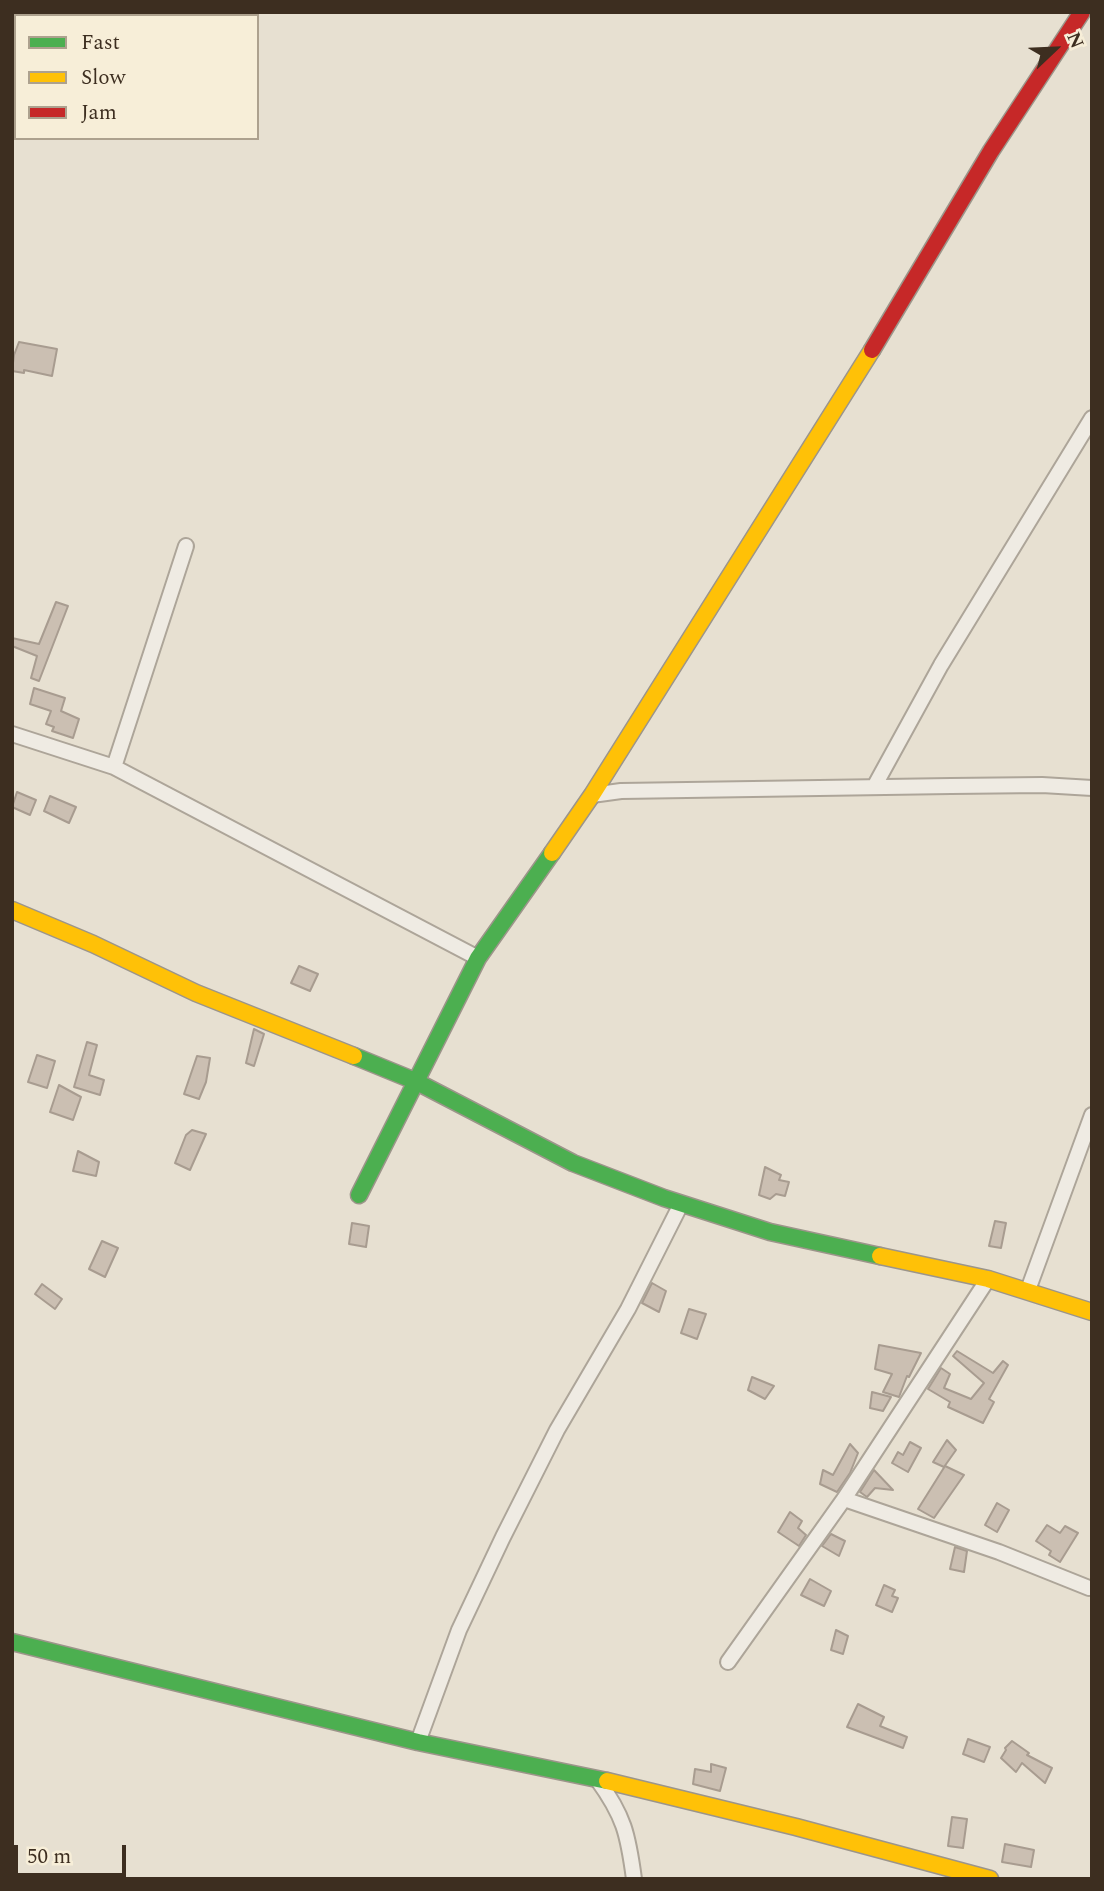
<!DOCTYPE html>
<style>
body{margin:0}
#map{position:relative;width:1104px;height:1891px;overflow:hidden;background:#e7e0d1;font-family:Spectral,serif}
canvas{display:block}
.frame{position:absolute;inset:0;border:14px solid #3d2e20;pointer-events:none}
.legend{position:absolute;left:14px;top:14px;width:245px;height:126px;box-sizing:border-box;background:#f7eed8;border:2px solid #ada18e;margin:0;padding:9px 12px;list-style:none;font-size:21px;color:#3d2e20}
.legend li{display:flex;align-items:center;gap:14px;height:35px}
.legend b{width:35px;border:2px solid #ada18e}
.north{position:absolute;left:1020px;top:14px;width:70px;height:70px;-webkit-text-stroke:5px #f7eed8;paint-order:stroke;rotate:67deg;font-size:19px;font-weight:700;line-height:28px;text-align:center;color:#3d2e20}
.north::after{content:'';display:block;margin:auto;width:24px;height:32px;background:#3d2e20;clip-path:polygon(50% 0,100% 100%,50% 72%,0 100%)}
.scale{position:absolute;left:14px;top:1845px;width:112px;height:32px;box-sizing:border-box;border:4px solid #3d2e20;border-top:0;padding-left:9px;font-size:21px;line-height:24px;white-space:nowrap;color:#3d2e20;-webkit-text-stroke:5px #f7eed8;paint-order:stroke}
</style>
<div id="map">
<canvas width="1104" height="1891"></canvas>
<div class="frame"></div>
<ul class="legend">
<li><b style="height:9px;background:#4caf50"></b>Fast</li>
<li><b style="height:9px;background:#ffc107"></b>Slow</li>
<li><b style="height:9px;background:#c62828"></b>Jam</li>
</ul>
<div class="north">N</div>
<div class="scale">50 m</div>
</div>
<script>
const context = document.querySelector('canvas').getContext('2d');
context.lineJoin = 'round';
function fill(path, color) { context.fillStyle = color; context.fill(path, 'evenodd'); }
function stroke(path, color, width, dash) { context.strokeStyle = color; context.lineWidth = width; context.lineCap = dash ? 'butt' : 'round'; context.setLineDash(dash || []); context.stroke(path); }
const building = new Path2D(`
 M19,342l38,7 -5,27 -28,-6v3l-12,-2 2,-16z
 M56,602l12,4 -29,75 -8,-3 6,-22 -25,-10v-8l27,6z
 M34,688l31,10 -4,13 18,8 -6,19 -21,-7 2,-4 -8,-3 5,-13 -21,-7z
 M17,792l19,8 -6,15 -18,-8z
 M50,796l26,11 -7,16 -25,-12z
 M299,966l19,8 -8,17 -19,-8z
 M254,1029l10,5 -10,32 -8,-3z
 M87,1042l10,3 -8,30 15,5 -4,15 -26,-8z
 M37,1055l18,6 -8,27 -19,-6z
 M197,1056l13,2 -4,24 -7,17 -15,-5z
 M59,1085l22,12 -8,23 -23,-8z
 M192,1130l14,4 -16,36 -15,-7 11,-28z
 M78,1151l21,11 -3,14 -23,-5z
 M765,1167l16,8 -2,5 10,2 -4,14 -9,-2 -6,5 -11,-4z
 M995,1221l11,2 -5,25 -12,-2z
 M352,1223l17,3 -3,21 -17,-3z
 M102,1241l16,7 -13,29 -16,-8z
 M652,1283l14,8 -7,21 -17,-9z
 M42,1284l20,15 -7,10 -20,-15z
 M689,1309l17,5 -9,25 -16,-6z
 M879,1345l42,8 -12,24 -2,-1 -8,21 -16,-5 9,-18 -17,-5z
 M957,1351l36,22 10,-12 5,4 -19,34 5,3 -11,21 -35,-16 2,-5 -22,-13 13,-21 9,6 -6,14 27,11 13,-16 -31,-27z
 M752,1377l22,9 -9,13 -17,-9z
 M872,1392l19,5 -8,14 -13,-3z
 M947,1440l9,10 -12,17 -11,-5z
 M910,1442l11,6 -13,24 -16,-9 6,-11 5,3z
 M850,1444l8,9 -8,20 -13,19 -17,-8 3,-14 10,5z
 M945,1466l19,9 -30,43 -16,-9z
 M874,1470l19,20 -18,-2 -8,9 -7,-5z
 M997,1503l12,7 -12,22 -12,-7z
 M790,1512l12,9 -4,7 8,7 -7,11 -21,-14z
 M1047,1525l13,8 5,-7 13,7 -18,29 -11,-7 2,-4 -15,-10z
 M831,1534l14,7 -6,15 -17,-10z
 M955,1547l12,4 -3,21 -14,-3z
 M810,1579l21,12 -7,15 -23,-11z
 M884,1585l11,5 -3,6 6,2 -6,14 -16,-7z
 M836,1630l12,6 -5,18 -12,-4z
 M858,1704l26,13 -4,9 27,11 -4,11 -56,-21z
 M968,1739l22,8 -6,15 -21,-8z
 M1012,1741l17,12 -2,2 25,13 -7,15 -23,-20 -6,9 -15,-14 5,-8 -1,-2z
 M711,1764l15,4 -6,23 -27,-7 2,-15 16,3z
 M952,1817l15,2 -4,29 -15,-2z
 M1005,1844l29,6 -3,17 -29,-5z`);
fill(building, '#cbbfb2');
stroke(building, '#a89c90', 2);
const street = new Path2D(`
 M12,734l102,33 364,191
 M114,767l72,-221
 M874,787l67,-122 151,-247
 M592,795l29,-4 330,-5 91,-1 50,3
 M1028,1290l64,-175
 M844,1499l155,53 90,36
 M728,1662l116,-163 144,-220
 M418,1742l41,-112 44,-93 54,-107 71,-121 53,-105
 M597,1779c27,37 31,55 37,100`);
const fast = new Path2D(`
 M354,1056l61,25 158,82 91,35 106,34 110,24
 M359,1195l119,-237 74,-105
 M12,1642l406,100 189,39`);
const slow = new Path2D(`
 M552,853l40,-58 280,-445
 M12,910l81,34 103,49 158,63
 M880,1256l108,23 104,33
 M607,1781l189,46 194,52`);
const jam = new Path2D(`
 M872,350l119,-199 91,-139`);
stroke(street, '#ada599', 18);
stroke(fast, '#9c958a', 19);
stroke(slow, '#9c958a', 19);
stroke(jam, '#9c958a', 19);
stroke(street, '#efebe3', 14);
stroke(fast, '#4caf50', 16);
stroke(slow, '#ffc107', 16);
stroke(jam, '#c62828', 16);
</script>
